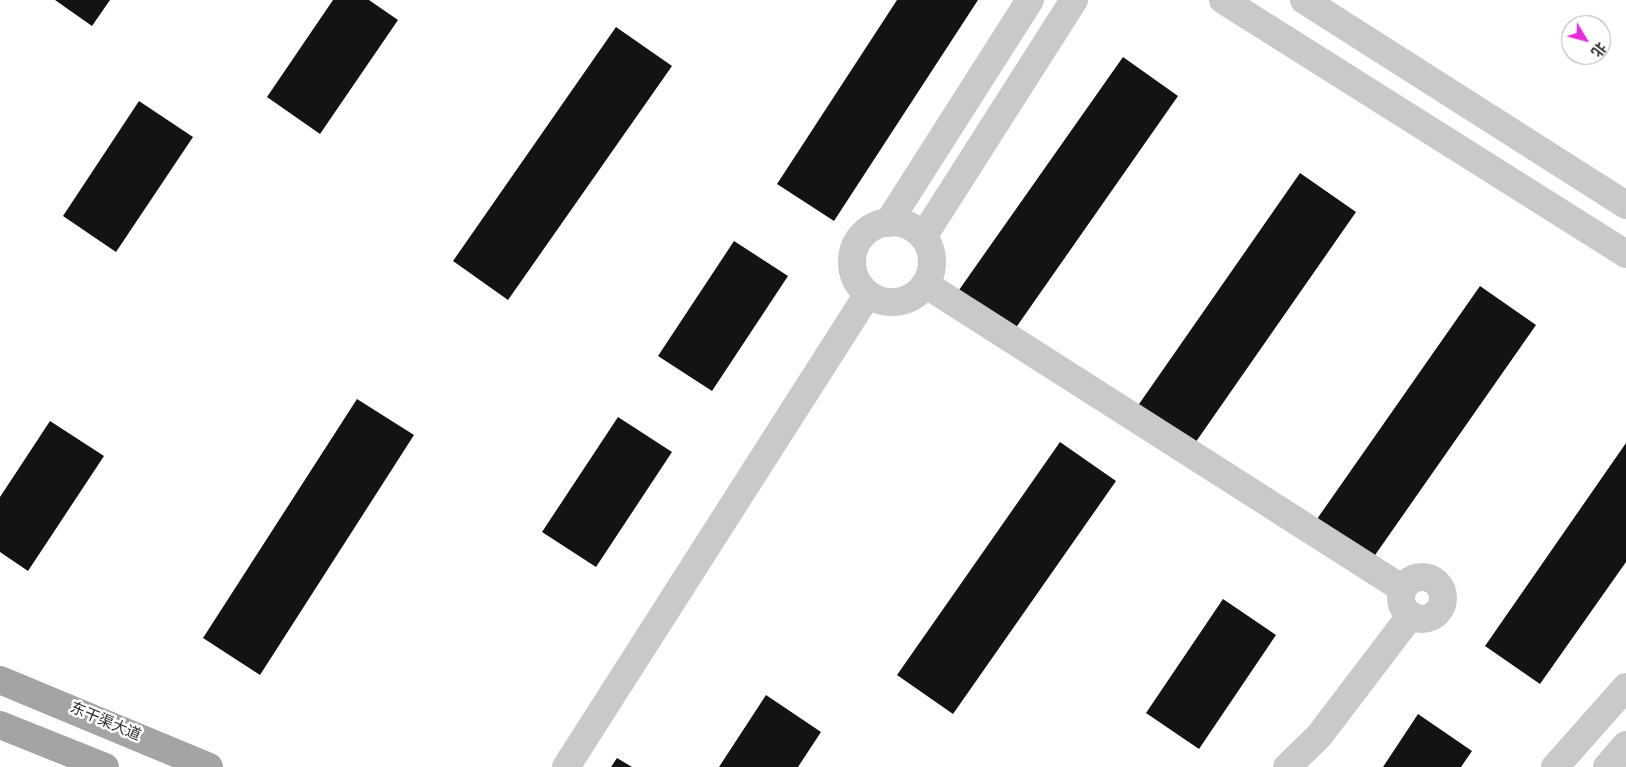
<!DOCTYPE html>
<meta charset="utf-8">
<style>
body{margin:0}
#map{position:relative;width:1626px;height:767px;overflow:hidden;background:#fff;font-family:Overpass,"Noto Sans SC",sans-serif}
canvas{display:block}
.north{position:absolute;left:1561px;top:15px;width:50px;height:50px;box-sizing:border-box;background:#fff;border:1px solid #ababab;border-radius:50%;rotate:127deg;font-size:14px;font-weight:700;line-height:20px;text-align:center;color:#2c2c2c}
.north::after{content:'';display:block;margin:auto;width:18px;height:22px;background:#e62bda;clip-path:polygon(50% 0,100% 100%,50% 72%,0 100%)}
</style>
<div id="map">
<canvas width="1626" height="767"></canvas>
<div class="north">北</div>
</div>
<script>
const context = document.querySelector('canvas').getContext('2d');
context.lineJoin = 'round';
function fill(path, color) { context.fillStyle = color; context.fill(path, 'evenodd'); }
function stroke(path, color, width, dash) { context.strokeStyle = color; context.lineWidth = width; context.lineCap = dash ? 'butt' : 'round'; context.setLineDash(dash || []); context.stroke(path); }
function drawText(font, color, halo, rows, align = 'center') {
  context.font = font + ' Overpass,"Noto Sans SC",sans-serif'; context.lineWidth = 5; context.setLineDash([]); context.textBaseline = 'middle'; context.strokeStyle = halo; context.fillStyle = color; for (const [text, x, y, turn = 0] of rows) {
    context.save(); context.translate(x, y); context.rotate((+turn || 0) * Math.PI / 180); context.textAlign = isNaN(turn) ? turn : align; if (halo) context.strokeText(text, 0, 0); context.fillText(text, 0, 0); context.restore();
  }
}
fill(new Path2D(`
 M55,0h55l-18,26z
 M333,0h36l29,20 -78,114 -53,-37z
 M897,0h81l-144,221 -57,-37z
 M616,27l56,39 -164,234 -55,-39z
 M1123,57l55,39 -163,233 -56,-39z
 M139,101l54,36 -77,115 -53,-36z
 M1300,173l56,39 -163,234 -56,-39z
 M734,241l54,35 -76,115 -54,-35z
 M1480,286l56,39 -163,233 -56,-39z
 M357,399l57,36 -154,240 -57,-37z
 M618,417l54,35 -76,115 -54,-35z
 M50,421l54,35 -76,115 -28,-19v-55z
 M1060,442l56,39 -163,233 -56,-39z
 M1626,443v119l-86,122 -55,-38z
 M1223,599l53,36 -77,114 -53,-36z
 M766,695l55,37 -23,35h-79z
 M1418,714l54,37 -11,16h-78z
 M617,758l15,9h-21z`), '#131313');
stroke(new Path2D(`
 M1223,0l403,254
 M1304,0l322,205
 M852 262a40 40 0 1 1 80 0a40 40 0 1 1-80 0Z
 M888,223l142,-223
 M923,237l151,-237
 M925,284l478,305
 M1401 598a21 21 0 1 1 42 0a21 21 0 1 1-42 0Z
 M566,767l302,-473
 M1287,767l32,-31 92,-121
 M1555,767l71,-80
 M1607,767l19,-22`), '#c9c9c9', 28);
stroke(new Path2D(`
 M0,680l209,87
 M0,725l105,42`), '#a4a4a4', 28);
drawText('15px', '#2c2c2c', '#fff', [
 ["东干渠大道",105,723,23]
]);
</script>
